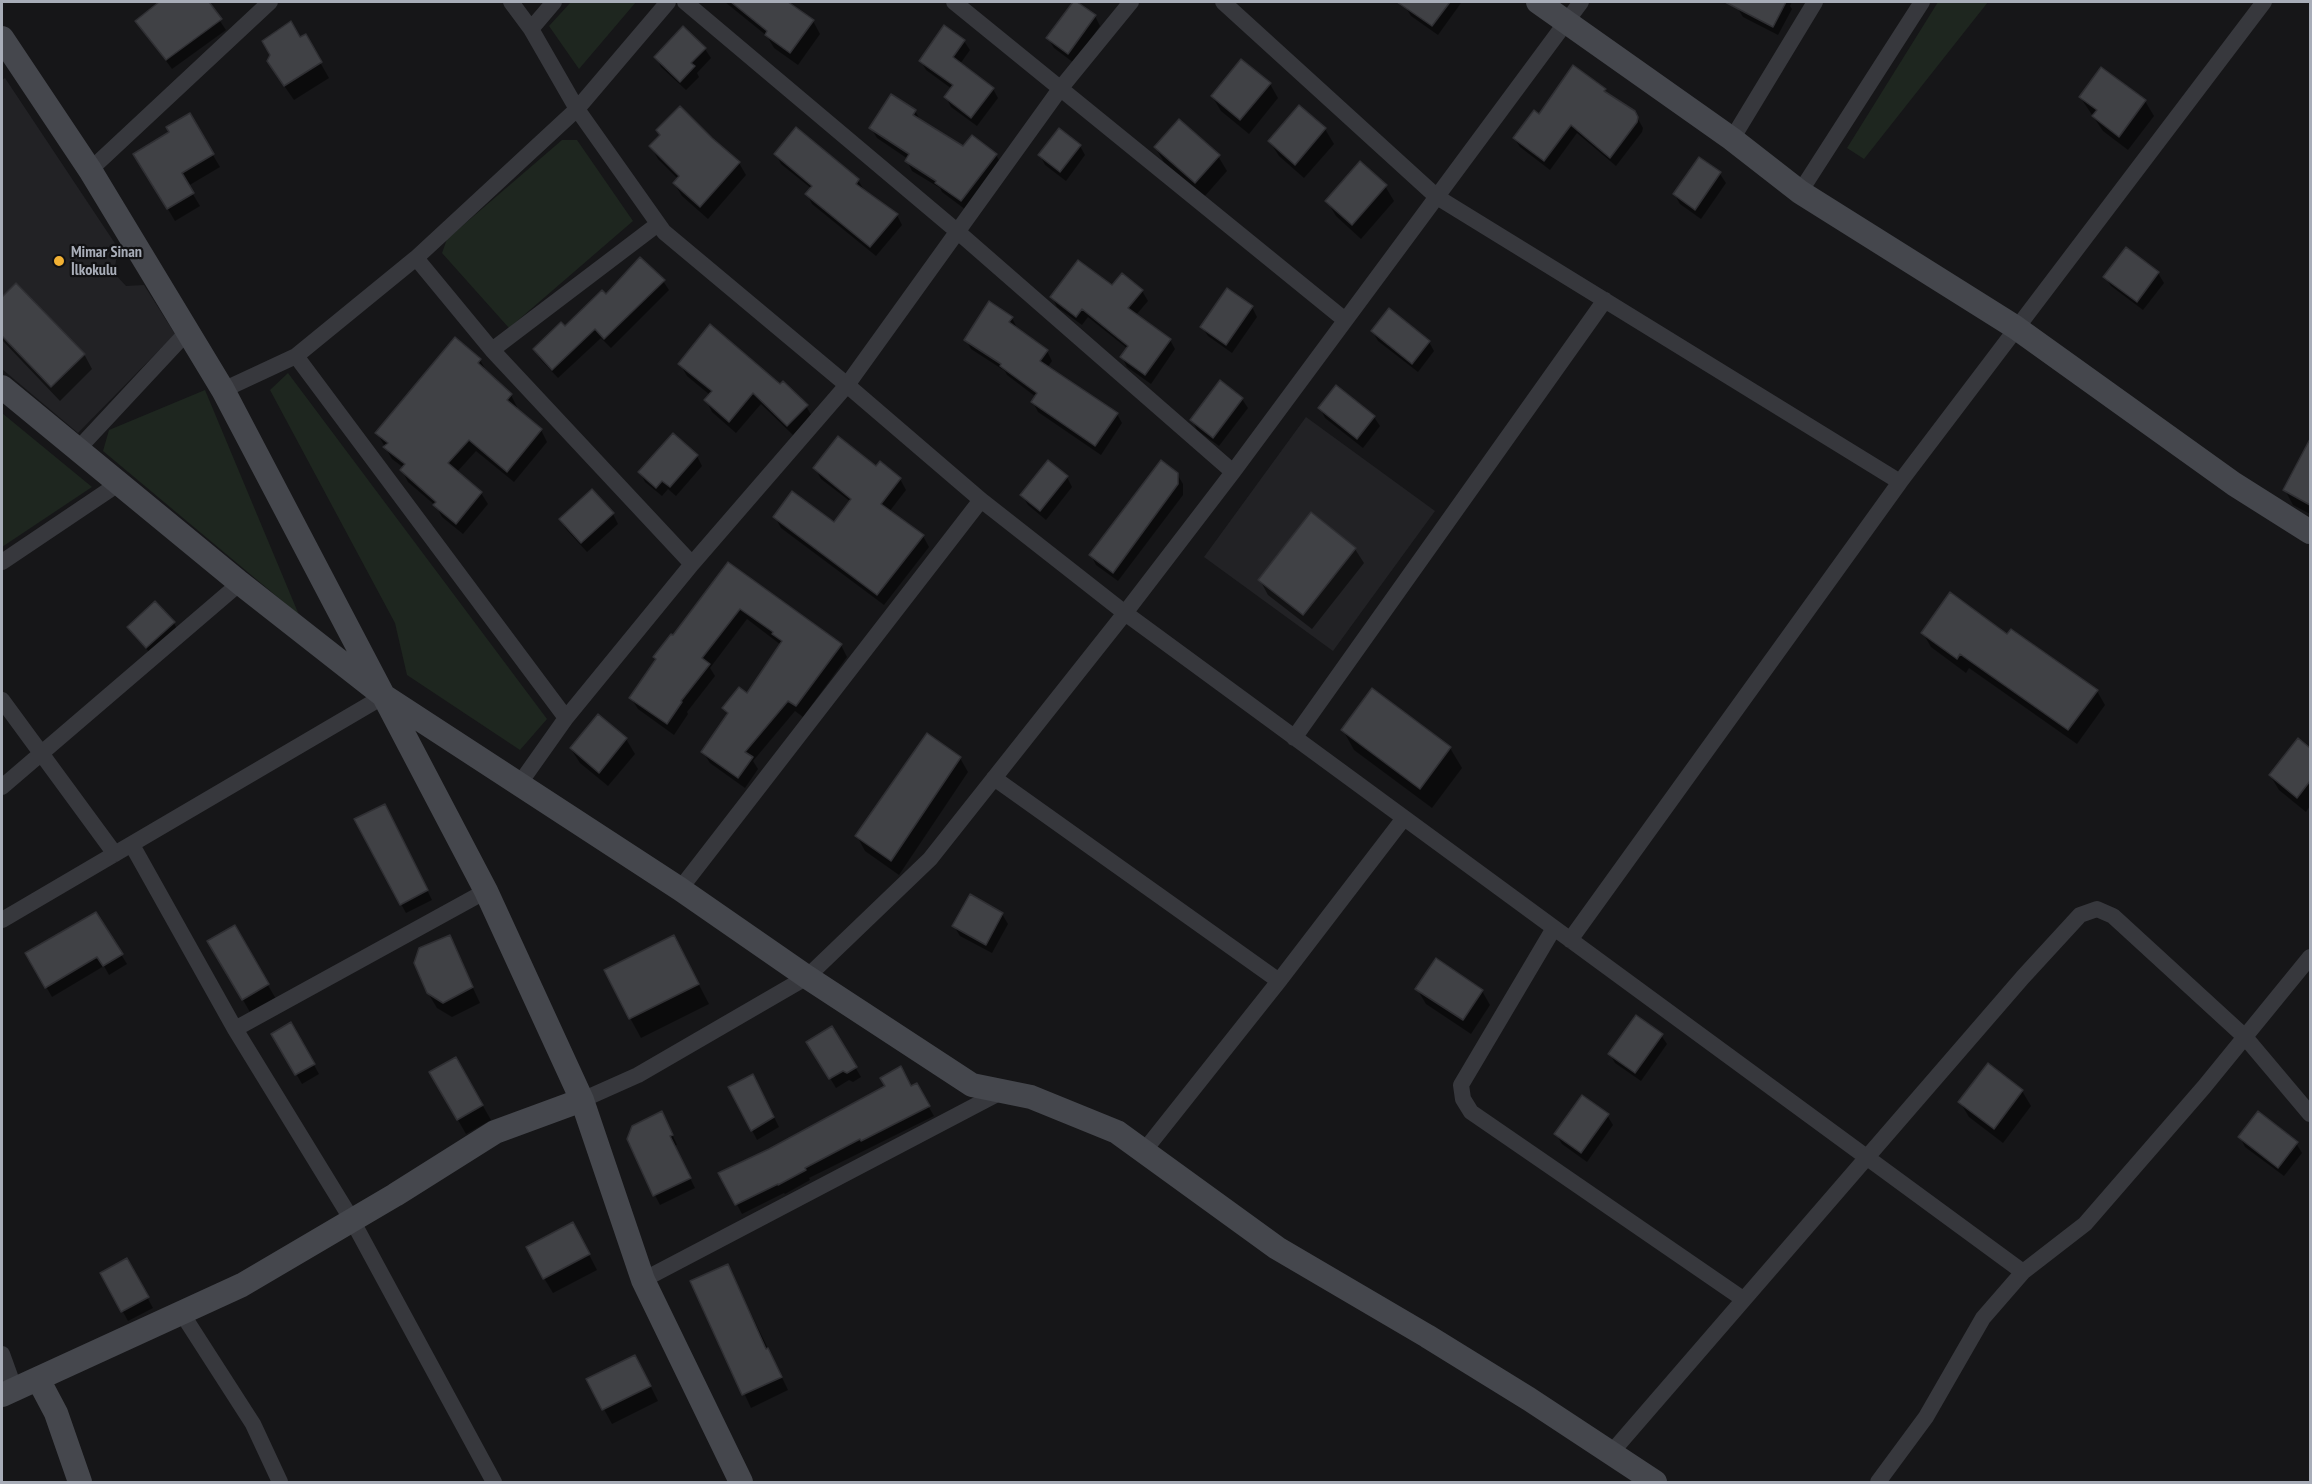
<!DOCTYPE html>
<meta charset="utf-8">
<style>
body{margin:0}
#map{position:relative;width:2312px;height:1484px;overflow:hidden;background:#161618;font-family:"PT Sans Narrow",sans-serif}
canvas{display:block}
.frame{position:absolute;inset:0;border:3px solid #a8adb8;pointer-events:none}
</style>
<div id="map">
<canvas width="2312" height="1484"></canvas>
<div class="frame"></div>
</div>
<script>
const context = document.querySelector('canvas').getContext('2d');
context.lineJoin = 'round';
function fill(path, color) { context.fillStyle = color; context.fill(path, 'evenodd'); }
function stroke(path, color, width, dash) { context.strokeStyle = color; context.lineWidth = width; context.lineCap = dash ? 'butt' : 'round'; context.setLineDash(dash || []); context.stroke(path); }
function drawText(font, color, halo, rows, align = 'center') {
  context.font = font + ' "PT Sans Narrow",sans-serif'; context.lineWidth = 4.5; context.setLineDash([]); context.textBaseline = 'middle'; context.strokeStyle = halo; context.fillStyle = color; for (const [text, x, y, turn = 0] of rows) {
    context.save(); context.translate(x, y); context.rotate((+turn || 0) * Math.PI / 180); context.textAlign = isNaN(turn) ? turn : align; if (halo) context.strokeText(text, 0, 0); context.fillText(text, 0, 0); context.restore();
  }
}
fill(new Path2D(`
 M5,78l113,170 -4,25 12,13 18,-1 31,49 -97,99 -76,-64v-289z
 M1306,417l129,94 -102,140 -129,-94z`), '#222225');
fill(new Path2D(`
 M571,2h65l-57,67 -30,-43z
 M1938,2h50l-124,157 -17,-11z
 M562,140h15l56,81 -124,107 -67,-75 5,-14z
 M288,373l259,346 -27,31 -113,-75 -12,-52 -125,-233z
 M205,390l94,225 -196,-164 6,-21z
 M2,413l90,74 -90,60z`), '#1e261f');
fill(new Path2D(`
 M170,2h37l19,28 -54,39 -35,-48z
 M725,2h61l27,19 7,13 -22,31 -24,-17 -7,-12z
 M1075,2l20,14 5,10 -26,37 -20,-15 -6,-10z
 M1409,2h51l1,1 -23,32 -27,-19 -6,-10z
 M1740,2h52l-2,4 2,3 -14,26 -35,-18 -6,-10z
 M305,36l24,42 -35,22 -16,-23z
 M964,41l6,9 -10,14 33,25 5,9 -21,28 -26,-19 -5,-10 6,-8 -26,-19 -5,-9z
 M705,49l6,9 -14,15 2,4 -13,13 -25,-23 -5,-10z
 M2101,69l44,32 9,15 -26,34 -25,-19 -23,-34z
 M1270,84l8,14 -29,36 -28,-23 -9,-15z
 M1605,90l3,5 26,17 9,16 -1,4 -26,34 -39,-33 -27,37 -30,-23 -6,-9 25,-22z
 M1299,107l26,22 9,15 -30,34 -25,-22 -9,-14z
 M915,111l6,10 42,27 33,7 6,10 -36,45 -24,-18 -2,-4 -28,-17 -5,-10 1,-2 -31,-21 -6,-10z
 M190,116l30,51 -32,19 12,20 -25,15 -40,-67 36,-21z
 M796,129l62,51 6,10 33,25 5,10 -26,31 -64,-52 -5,-10 5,-5 -31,-25 -5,-10z
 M711,139l28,24 7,12 -38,44 -26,-23 -8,-13 4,-4 -20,-20 -7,-13z
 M1080,146l5,9 -19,26 -21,-16 -5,-10z
 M1155,147l63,9 9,15 -23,26 -40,-35z
 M1699,159l21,15 6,9 -25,36 -21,-15 -5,-9z
 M1385,186l9,15 -33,38 -25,-23 -9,-15z
 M2126,249l32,24 6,10 -21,27 -32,-24 -6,-9z
 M663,281l6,9 -58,58 -10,-10 -43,40 -18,-19 -5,-9 71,-54z
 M16,285l68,69 8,15 -32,32 -58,-61v-41z
 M1112,287l30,4 6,10 -12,14 34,25 5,9 -24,35 -24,-17 -5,-10 6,-8 -40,-32 -6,8 -25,-18 -5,-10z
 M1252,307l5,10 -25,36 -24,-17 -6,-9z
 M1012,318l5,10 30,23 5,10 -5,7 70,46 5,9 -21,32 -63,-43 -5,-10 3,-5 -29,-22 -2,-4 -34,-22 -5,-9z
 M1373,332l56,10 5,9 -16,21 -40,-31z
 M456,339l24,21 7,12 24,23 6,12 -2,2 26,21 6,12 -33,40 -38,-31 -19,21 24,21 7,11 -25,30 -21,-17 -6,-11 -28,-24 -6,-12 2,-2 -12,-9 -15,-26z
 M680,364l126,42 7,12 -18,19 -34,-33 -25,29 -24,-21 -6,-12 4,-5 -23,-19z
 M1242,399l6,9 -29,38 -22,-16 -5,-10z
 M1320,408l54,9 6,9 -17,22 -38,-30z
 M2306,450l4,3v61l-17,-9 -8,-15z
 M697,456l5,10 -26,30 -8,-7 -6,7 -17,-14 -5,-10z
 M1049,462l18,15 5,10 -26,33 -18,-15 -6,-10z
 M815,468h61l24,11 6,11 -17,22 34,24 6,11 -45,58 -103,-77 -6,-11 59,7 17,-22 -30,-23z
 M1177,474l6,10v11l-65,86 -22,-16 -5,-10z
 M592,491l21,23 5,10 -31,28 -21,-23 -5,-9z
 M1355,549l9,14 -52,66 -44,-34 -8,-15z
 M729,564l112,81 6,12 -44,60 -8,-6 -42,50 5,8 -13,19 -35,-25 -7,-11 25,-36 -4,-8 23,-12 34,-51 -34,-26 -37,49 5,8 -28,36 1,2 -14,21 -36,-26 -7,-11 26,-37 -2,-4 18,-20z
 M174,623l5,10 -26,23 -18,-19 -6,-10z
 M1923,633l85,3 89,55 8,14 -28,39 -108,-76 -3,5 -35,-26z
 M598,716l28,23 9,15 -27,32 -28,-23 -9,-14z
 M1343,730l107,18 12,20 -30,40 -78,-58z
 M2298,740l12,10v56l-4,6 -27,-22 -9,-15z
 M960,758l8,14 -69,103 -34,-24 -8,-15z
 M390,815l42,85 -26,13 -5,-9z
 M96,914l31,50 -18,11 -5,-9 -52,31 -25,-43z
 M1002,914l6,10 -16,29 -32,-17 -6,-10z
 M234,927l42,72 -25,15 -41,-72z
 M449,937l31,66 -28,14 -15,-9 -9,-15z
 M674,937l35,67 -68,34 -11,-20z
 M1417,989l65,2 8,14 -19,29 -45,-30z
 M291,1024l28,50 -17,10 -29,-50z
 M832,1028l29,49 -8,5 -4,-2 -13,8 -28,-46z
 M1661,1035l6,9 -26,37 -26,-18 -5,-9z
 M456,1059l35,61 -25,14 -35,-61z
 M1988,1065l34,26 9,15 -28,37 -34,-26 -9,-15z
 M758,1085l21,42 -22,13 -27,-53z
 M916,1085l18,31 -125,62 1,2 -25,14 -1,-1 -42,21 -22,-41z
 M1607,1115l6,10 -26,37 -25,-18 -6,-10z
 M667,1123l10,22 -3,1 21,42 -35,17 -19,-37z
 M2240,1137l56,6 6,10 -18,23 -39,-29z
 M581,1239l16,31 -44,23 -9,-15z
 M127,1260l26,48 -25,13 -26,-47z
 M728,1266l60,124 -37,18 -59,-126z
 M643,1371l15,30 -46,23 -24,-44z`), '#0007');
const building = new Path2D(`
 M159,2h50l13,17 -56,41 -31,-39z
 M731,2h57l26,18 -24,33 -25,-18 2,-4z
 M1073,2h4l19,13 -28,39 -22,-16z
 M1397,2h53l-18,24z
 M1725,2h61l-13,25z
 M291,21l9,16 6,-3 16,28 -38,24 -17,-25 3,-6 -8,-14z
 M944,25l21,15 -12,17 41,31 -23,30 -27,-21 9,-12 -34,-24z
 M683,26l23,22 -15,15 4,3 -15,16 -26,-25z
 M1241,59l30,24 -31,37 -29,-24z
 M1573,65l33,24 -2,2 31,20 3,6 -1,5 -27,36 -39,-33 -27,36 -31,-23 21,-28 5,4z
 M2101,67l45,33 -27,37 -27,-21 5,-6 -18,-13z
 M891,94l25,16 -3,5 50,31 9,-11 25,19 -36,47 -26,-18 1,-2 -31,-20 4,-7 -40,-26z
 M1299,105l27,23 -31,37 -27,-24z
 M680,106l32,32 28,24 -40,45 -27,-24 6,-7 -30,-30 11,-11 -4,-5z
 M190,113l24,41 -32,19 12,20 -27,16 -34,-55 36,-22 -3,-5z
 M1179,119l41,36 -25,28 -41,-36z
 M796,127l63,52 -3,5 42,30 -28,33 -65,-53 7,-8 -38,-32z
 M1059,128l22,17 -21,27 -22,-17z
 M1699,157l22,15 -26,38 -22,-16z
 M1360,161l27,24 -35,40 -27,-24z
 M2126,247l33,25 -22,30 -34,-25z
 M640,257l25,23 -61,59 -9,-10 -43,41 -19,-21 28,-27 4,4 37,-36 4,4z
 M1078,260l34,25 10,-12 21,17 -15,18 43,31 -26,36 -25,-18 8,-11 -46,-37 -6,8 -26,-20z
 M16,283l69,71 -34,33 -49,-51v-39z
 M1227,288l26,18 -27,39 -26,-18z
 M989,301l24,16 -4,5 39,28 -8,11 78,52 -23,33 -64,-44 6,-9 -37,-27 1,-2 -37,-24z
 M1389,308l41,33 -18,23 -41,-33z
 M710,324l70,60 3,-3 25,24 -21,21 -34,-33 -24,29 -25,-22 8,-9 -34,-27z
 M455,337l26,22 -3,4 34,31 -5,6 35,29 -35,43 -38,-32 -21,23 34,29 -26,32 -23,-19 3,-3 -36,-32 5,-6 -22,-17 5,-4 -13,-10z
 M1220,380l23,18 -30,40 -23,-18z
 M1336,385l39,31 -18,23 -39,-31z
 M673,433l25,22 -28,32 -8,-6 -6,7 -18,-16z
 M838,436l38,30 4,-5 21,17 -20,26 43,31 -47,60 -104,-78 19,-26 42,31 17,-23 -38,-31z
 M2310,439v66l-27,-15z
 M1048,460l20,16 -28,35 -20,-16z
 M1161,460l17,13v11l-65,89 -24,-18z
 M592,489l22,24 -33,30 -22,-24z
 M1311,512l45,36 -53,67 -45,-35z
 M728,562l114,82 -46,62 -8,-5 -43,51 8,5 -15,21 -37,-26 27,-39 -6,-5 17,-21 8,6 35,-52 -10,-7 1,-2 -33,-23 -38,49 8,6 -29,37 1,1 -15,22 -38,-26 27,-39 -3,-2 18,-23 2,1z
 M1950,592l57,42 4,-5 87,61 -30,40 -108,-76 -3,5 -36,-26z
 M155,601l20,21 -29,26 -19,-21z
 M1372,688l79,59 -31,42 -79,-59z
 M598,714l29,24 -28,35 -29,-25z
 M927,733l34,24 -70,104 -36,-25z
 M2298,738l12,10v33l-13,17 -28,-23z
 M385,804l43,86 -28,15 -46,-86z
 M970,894l33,19 -17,32 -34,-19z
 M96,912l27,42 -20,12 -6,-9 -52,31 -20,-35z
 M235,925l34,59 -27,16 -35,-59z
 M450,935l23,52 -30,16 -16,-10 -13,-30 5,-15z
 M674,935l25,49 -70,35 -25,-49z
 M1436,958l47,32 -20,30 -48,-31z
 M1636,1015l27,19 -28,39 -27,-19z
 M291,1022l24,42 -20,11 -24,-41z
 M832,1026l25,41 -10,6 -4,-2 -14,8 -23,-37z
 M456,1057l27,48 -26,15 -28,-48z
 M1988,1063l35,27 -29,39 -36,-27z
 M901,1066l10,20 6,-3 13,23 -69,35 -1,-2 -55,29 1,2 -28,15v-1l-43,21 -17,-32 51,-24 116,-63 -5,-8z
 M753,1074l21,43 -23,14 -23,-44z
 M1582,1095l27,19 -28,39 -27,-19z
 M662,1111l11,24 -3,1 21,42 -38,18 -26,-57 5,-13z
 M2258,1111l40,31 -20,26 -40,-31z
 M573,1222l17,32 -47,25 -17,-32z
 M127,1258l22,39 -28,15 -21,-39z
 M728,1264l38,85 2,-1 14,29 -40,18 -52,-114z
 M635,1355l16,31 -49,24 -16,-31z`);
fill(building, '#404145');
stroke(building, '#303034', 1.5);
stroke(new Path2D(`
 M511,2l20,27 46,80 87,123 183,153 134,115 144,113 898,659
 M685,2l273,230 275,240
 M954,2l391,318
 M1223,2l214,195 463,285
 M531,29l23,-27
 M1732,139l83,-137
 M90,170l180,-168
 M1800,192l122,-190
 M416,258l76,92 200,214
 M492,350l166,-126
 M296,356l270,362
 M223,390l73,-34 120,-98 161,-149 91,-107
 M78,449l110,-118
 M2,562l116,-78
 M2,700l113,154
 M1294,738l311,-438
 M994,778l285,203
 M520,783l46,-65 126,-154 155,-179 213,-296 71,-87
 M2,787l238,-204
 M132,845l103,184 117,191 142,262
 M680,889l301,-389
 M2,920l382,-224
 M1554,928l-93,157 2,14 8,13 272,187
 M1570,940l330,-458 364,-480
 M235,1029l251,-138
 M582,1100l56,-25 169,-98 123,-118 195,-246 108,-141 348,-470
 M1144,1151l135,-170 125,-163
 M643,1280l360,-189
 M181,1312l72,112 27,58
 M2,1354l13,36
 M1611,1453l412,-476 57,-62 17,-6 16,7 132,121 65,77
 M1878,1482l48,-65 57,-99 40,-46 62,-48 119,-137 106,-130`), '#37383d', 16);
stroke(new Path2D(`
 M1538,2l194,137 68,53 215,135 219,157 76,48
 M2,38l88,132 133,220 263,501 96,209 61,180 98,202
 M2,387l238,196 144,113 296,193 127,88 165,108 59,12 86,35 160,116 150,88 102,63 126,83
 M38,1379l18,34 24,69
 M2,1395l240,-110 153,-90 100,-63 87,-32`), '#45474d', 24);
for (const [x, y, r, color] of [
 [59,261,6,"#f2b134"]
]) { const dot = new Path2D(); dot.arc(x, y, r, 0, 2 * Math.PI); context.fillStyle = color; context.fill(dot); stroke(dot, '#111113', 2); }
drawText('bold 16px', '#a8adb8', '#111113', [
 ["Mimar Sinan",71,252],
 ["İlkokulu",71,270]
], 'left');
</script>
